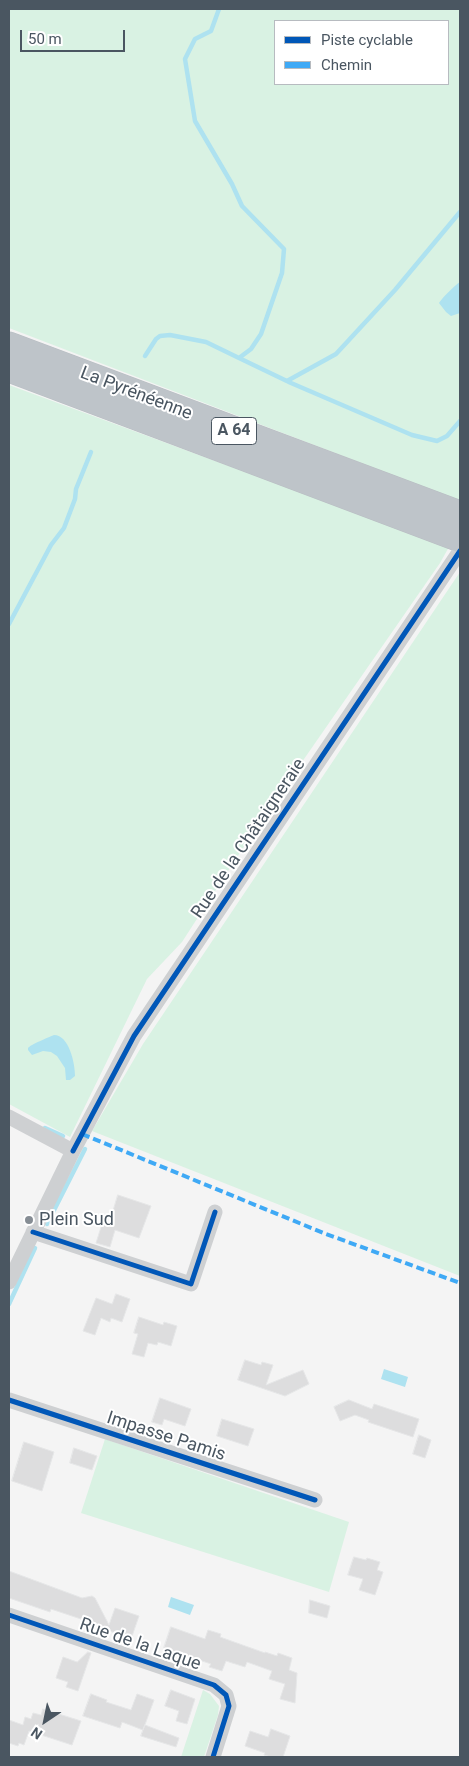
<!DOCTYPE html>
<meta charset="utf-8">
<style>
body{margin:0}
#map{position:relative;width:469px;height:1766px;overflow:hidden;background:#f4f4f4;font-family:Roboto,sans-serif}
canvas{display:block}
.frame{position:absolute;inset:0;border:10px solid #4a5661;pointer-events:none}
.legend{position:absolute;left:274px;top:20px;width:175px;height:65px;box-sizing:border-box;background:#fff;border:1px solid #b7bbc0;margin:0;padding:6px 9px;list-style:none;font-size:15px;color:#4a5661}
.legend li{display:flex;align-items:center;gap:10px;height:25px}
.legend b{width:25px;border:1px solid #b7bbc0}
.north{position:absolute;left:20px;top:1696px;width:50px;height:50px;-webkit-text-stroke:4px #fff;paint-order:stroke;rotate:214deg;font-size:14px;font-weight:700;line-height:20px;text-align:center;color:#4a5661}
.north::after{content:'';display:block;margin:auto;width:18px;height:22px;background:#4a5661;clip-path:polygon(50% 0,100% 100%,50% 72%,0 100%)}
.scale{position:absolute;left:20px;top:30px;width:105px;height:22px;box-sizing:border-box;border:2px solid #4a5661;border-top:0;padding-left:6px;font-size:15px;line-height:18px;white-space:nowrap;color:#4a5661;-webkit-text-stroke:4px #fff;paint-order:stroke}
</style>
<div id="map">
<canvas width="469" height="1766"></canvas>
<div class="frame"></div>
<ul class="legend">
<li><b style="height:6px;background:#0057b8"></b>Piste cyclable</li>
<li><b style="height:6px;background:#3fa9f5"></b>Chemin</li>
</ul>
<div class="north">N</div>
<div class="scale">50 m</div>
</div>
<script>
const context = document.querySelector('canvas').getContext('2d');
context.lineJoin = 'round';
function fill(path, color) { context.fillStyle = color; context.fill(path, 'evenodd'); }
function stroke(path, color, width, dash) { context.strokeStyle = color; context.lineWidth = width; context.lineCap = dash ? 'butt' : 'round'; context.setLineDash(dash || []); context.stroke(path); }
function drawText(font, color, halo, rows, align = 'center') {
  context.font = font + ' Roboto,sans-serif'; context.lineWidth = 4; context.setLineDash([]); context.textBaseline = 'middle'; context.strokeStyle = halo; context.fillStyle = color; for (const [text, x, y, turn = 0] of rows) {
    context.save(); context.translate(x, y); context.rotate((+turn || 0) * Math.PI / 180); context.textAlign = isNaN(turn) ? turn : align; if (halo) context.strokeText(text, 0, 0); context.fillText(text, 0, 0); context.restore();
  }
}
fill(new Path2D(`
 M9,9h451v492l-451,-173zM275,21h173v63h-173z
 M9,385l440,162 -9,16 -188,271 -70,108 -35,37 -77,158 -61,-33z
 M460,572v704l-368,-145 51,-87z
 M105,1439l244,83 -20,70 -248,-79z
 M203,1690l7,4 9,12 -1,9 -14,42h-23z`), '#d9f2e3');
fill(new Path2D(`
 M460,282v31l-9,3 -5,-4 -7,-9c4,-6 16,-18 21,-21z
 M54,1035c15,0 21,28 21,41l-5,4h-4l-1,-12 -8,-12 -6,-4 -8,-1 -11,4 -4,-5v-2c2,-3 21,-11 26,-13z
 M384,1369l24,8 -3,10 -24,-8z
 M171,1597l23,8 -4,10 -22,-8z`), '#aee2f0');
stroke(new Path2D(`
 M145,356l11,-17 4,-3 10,-1 36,7 33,16 12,-9 10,-15 21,-61 2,-24 -42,-43 -10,-22 -37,-63 -10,-62 10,-20 16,-8 8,-22
 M239,358l52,25 121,52 25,6 10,-5 13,-15
 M287,381l49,-27 59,-64 65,-78
 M9,624l42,-79 13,-17 11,-29 1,-10 15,-37
 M45,1128l18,8
 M47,1224l38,-75
 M9,1304l26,-56`), '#aee2f0', 4.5);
const building = new Path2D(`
 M118,1195l33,11 -12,32 -24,-8 -5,17 -14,-4 7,-22 6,2z
 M116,1294l14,5 -8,23 -11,-4 -1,4 -9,-4 -6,17 -12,-4 13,-33 16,6z
 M139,1317l24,8 1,-3 13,4 -6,20 -13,-4 -1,3 -9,-2 -4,14 -12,-3 6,-20 -4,-1z
 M245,1360l16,5 1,-3 11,3 -7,20 37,-15 6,14 -24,12 -47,-16z
 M160,1398l31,11 -6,17 -21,-7 -2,6 -10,-3z
 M349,1400l23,9 2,-5 45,15 -6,18 -45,-15 1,-2 -14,-5 -15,6 -6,-14z
 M222,1419l32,10 -6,17 -31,-10z
 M419,1435l12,5 -6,18 -12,-4z
 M24,1442l30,10 -12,39 -30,-10z
 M74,1448l23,8 -5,14 -22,-7z
 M354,1557l12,3 1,-2 13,4 -3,8 6,2 -8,23 -16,-5 4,-11 -15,-4z
 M9,1571l73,27 10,-2 3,2 14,27 6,-17 24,8 -8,23 -24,-9 1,-2 -57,-19 -1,3 -41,-14z
 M310,1600l20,6 -3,12 -18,-5z
 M171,1627l34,12 3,-9 13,4 -1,3 45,16v-1l12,4 1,-3 14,5 -3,12 8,3 -2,30 -15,-4 5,-15 -16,-5 3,-8 -25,-9 -2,5 -19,-6 -4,10 -13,-4 2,-3 -47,-16z
 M88,1652l3,1 -13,38 -12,-4 2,-5 -12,-4 7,-21 14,5z
 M171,1690l24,9 -8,25 -11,-3 3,-10 -14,-5z
 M91,1694l16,6 -1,2 25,8 6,-16 17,6 -11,30 -21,-8 -2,6 -37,-12z
 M43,1709l38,12 -9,24 -43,-14 -5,14 -5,-2 -1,3 -9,-3v-23l14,5 2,-8 6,2 2,-6 8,2z
 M145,1725l34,13 -3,9 -35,-11z
 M271,1729l19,7 -7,21h-12l-7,-2 1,-2 -20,-7 5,-15 18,6z`);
fill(building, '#ddddde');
stroke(building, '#e5e6e7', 1);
const motorway = new Path2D(`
 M9,346l451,169
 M9,368l451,170`);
stroke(motorway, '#b9bec3', 29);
stroke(new Path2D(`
 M9,1117l64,34
 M33,1232l158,52 24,-72
 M9,1282l64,-131 61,-115 326,-485
 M9,1400l306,100
 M9,1615l205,70 12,10 3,11 -16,51`), '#ced0d2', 15);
stroke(motorway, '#bec4c9', 28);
stroke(new Path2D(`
 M82,1134l244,100 134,49`), '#3fa9f5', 4, [8, 4]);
stroke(new Path2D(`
 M73,1151l61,-115 326,-485
 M33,1232l158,52 24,-72
 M9,1400l306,100
 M9,1615l205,70 12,10 3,11 -16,51`), '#0057b8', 5);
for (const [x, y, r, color] of [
 [29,1220,5,"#868d94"]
]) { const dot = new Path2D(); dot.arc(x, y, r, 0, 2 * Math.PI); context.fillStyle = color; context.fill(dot); stroke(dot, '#fff', 2); }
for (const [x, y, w] of [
 [234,431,45]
]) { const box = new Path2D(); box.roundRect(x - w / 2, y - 13.5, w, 27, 4); context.fillStyle = '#fff'; context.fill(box); stroke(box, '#4a5661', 1); }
drawText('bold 16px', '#4a5661', null, [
 ["A 64",234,431]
]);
drawText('18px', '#4a5661', '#fff', [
 ["La Pyrénéenne",136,394,21],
 ["Rue de la Châtaigneraie",249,839,-56],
 ["Impasse Pamis",166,1437,18],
 ["Rue de la Laque",140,1645,19]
]);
drawText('18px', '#4a5661', '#fff', [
 ["Plein Sud",39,1220]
], 'left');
</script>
